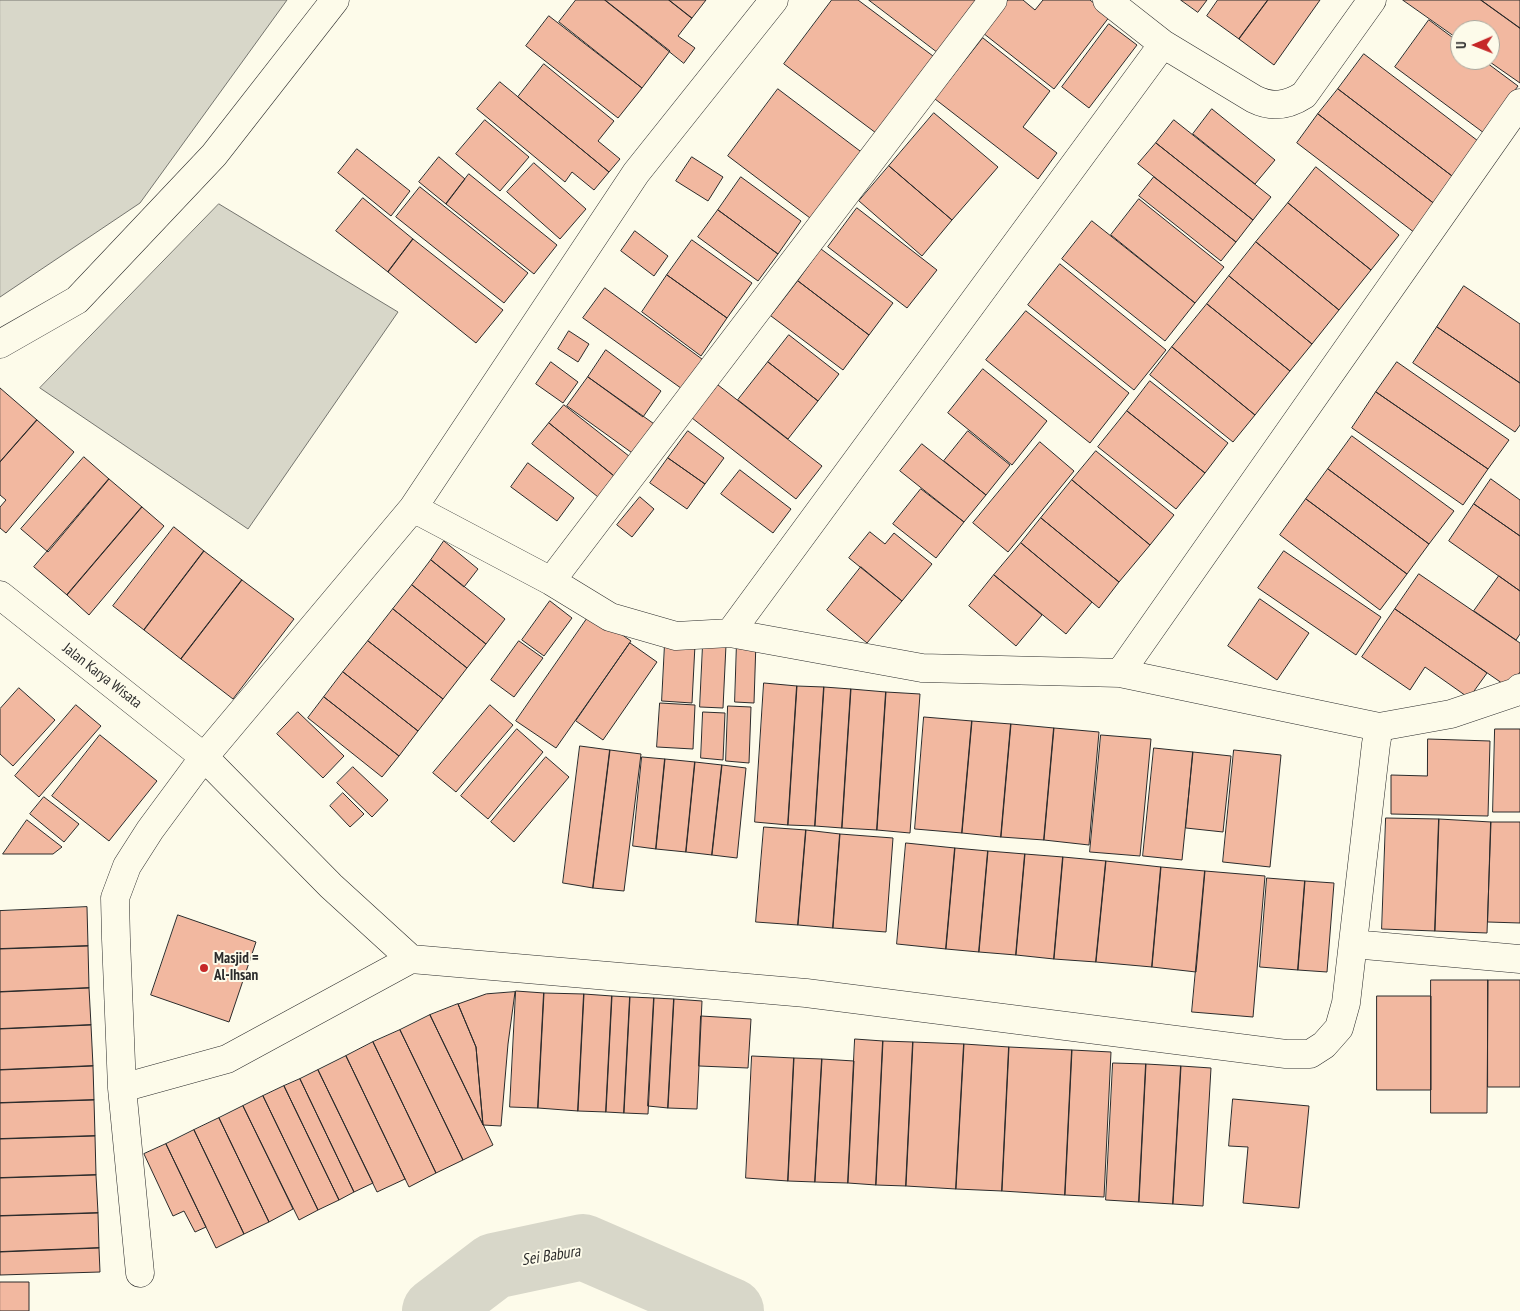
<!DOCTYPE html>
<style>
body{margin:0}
#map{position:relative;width:1520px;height:1311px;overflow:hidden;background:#fdfbea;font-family:"PT Sans Narrow",sans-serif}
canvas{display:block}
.north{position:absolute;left:1450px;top:20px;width:50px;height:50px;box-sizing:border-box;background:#fdfbea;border:1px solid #a9a89e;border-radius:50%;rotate:269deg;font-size:14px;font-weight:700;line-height:20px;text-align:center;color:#2b2b2b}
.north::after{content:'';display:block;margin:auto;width:18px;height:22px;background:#c62828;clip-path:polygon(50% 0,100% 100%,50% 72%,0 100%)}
</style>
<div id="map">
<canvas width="1520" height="1311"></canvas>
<div class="north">U</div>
</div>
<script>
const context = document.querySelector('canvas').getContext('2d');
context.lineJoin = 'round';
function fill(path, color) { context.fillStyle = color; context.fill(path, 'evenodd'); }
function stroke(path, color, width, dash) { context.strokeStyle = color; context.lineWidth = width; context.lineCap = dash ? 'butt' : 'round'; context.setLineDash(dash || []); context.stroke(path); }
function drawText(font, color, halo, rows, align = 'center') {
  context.font = font + ' "PT Sans Narrow",sans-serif'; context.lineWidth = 4; context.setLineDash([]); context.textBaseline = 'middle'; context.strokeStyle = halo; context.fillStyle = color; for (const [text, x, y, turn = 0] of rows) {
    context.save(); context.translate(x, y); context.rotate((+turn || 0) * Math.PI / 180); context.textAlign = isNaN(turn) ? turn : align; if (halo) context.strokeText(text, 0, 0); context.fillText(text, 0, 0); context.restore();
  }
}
const water = new Path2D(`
 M0,0h287l-147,203 -140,94z
 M219,204l179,108 -150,217 -208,-141z`);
fill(water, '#d8d7c9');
stroke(water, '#74746e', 1);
stroke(new Path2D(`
 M435,1311l59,-45 89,-19 148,64`), '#d8d7c9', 66);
const building = new Path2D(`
 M576,0h29l65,51 -28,37 -83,-66z
 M605,0h64l23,18 -14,18 17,12 -11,15z
 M669,0h37l-14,18z
 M832,0h26l79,59 -57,77 -96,-72z
 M869,0h117l-42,57z
 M1008,0h15l12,10 8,-10h47l20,16 -56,73 -71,-56z
 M1181,0h26l-9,12z
 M1218,0h50l-29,39 -32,-23z
 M1268,0h52l-46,65 -35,-26z
 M1403,0h78l39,28v55l-33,-23h3v-30h-30v10z
 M1481,0h39v28z
 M549,16l93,72 -24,30 -92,-72z
 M1429,20l31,23v17h23l35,26 -34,47 -89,-66z
 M1109,24l28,21 -48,63 -27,-21z
 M983,38l67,53 -27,36 34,26 -19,26 -103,-80z
 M1364,54l118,90 -26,35 -118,-90z
 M544,64l70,57 -16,20 22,18 -11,13 -91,-75z
 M500,82l109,90 -15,18 -22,-18 -7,10 -88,-73z
 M778,89l86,65 -50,67 -86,-65z
 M1338,89l118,90 -20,26 -118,-91z
 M1212,109l63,51 -20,24 -62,-50z
 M934,113l64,54 -46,53 -63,-54z
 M1318,114l118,91 -21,28 -118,-90z
 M485,120l44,37 -29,34 -44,-37z
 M1174,120l97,77 -18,23 -97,-77z
 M1156,143l97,77 -17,22 -98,-78z
 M357,149l53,42 -19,25 -53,-43z
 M439,157l26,22 -19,25 -27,-22z
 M692,157l31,20 -15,24 -32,-20z
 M534,163l52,46 -26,30 -53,-47z
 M889,166l63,54 -30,36 -63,-55z
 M1316,167l83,68 -28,35 -83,-67z
 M469,174l88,71 -23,29 -88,-70z
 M741,177l60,44 -23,33 -60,-44z
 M1154,177l82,65 -15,19 -82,-65z
 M420,187l108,86 -24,30 -108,-86z
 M363,198l50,41 -25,33 -52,-41z
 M1139,199l85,68 -29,36 -84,-68z
 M1288,203l83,67 -32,40 -83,-68z
 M857,208l80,62 -30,38 -79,-61z
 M718,210l60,44 -20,27 -60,-44z
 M1092,221l103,82 -30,38 -103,-82z
 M635,231l33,25 -14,20 -33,-25z
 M413,239l90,71 -27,33 -88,-71z
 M692,240l60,43 -25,35 -60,-43z
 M1256,242l83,68 -27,34 -83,-68z
 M821,249l72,54 -24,32 -71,-54z
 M1060,264l106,86 -32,40 -106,-85z
 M667,275l60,43 -26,38 -59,-44z
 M1229,276l83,68 -22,27 -83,-67z
 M798,281l71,54 -26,35 -72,-54z
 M1464,286l56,38v59l-83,-56z
 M605,288l101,74 -21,29 -102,-73z
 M1207,304l83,67 -35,44 -83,-68z
 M1026,311l103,82 -39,50 -104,-83z
 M1437,327l83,56v42l-5,7 -102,-69z
 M569,331l20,13 -11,18 -20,-13z
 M789,335l50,39 -21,27 -50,-39z
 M1172,347l83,68 -22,27 -83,-67z
 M606,350l55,41 -18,26 -55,-40z
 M551,362l27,20 -15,21 -27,-19z
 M768,362l50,39 -30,38 -50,-39z
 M1397,362l112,78 -21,29 -112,-77z
 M983,369l64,52 -35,44 -64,-52z
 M588,377l69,49 -22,29 -68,-49z
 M1150,381l78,62 -23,30 -78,-62z
 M718,385l104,81 -26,33 -104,-81z
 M0,388l37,32 -37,42z
 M1376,392l112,77 -25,36 -111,-77z
 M564,405l70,55 -15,20 -70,-57z
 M1127,411l78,62 -29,36 -78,-62z
 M37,420l37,32 -68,81 -6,-5v-21l6,-7 -6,-5v-33z
 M549,423l70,57 -16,21 -71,-57z
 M688,431l36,27 -19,26 -37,-26z
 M968,431l42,34 -24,30 -42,-34z
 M1352,436l102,75 -25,33 -101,-75z
 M1040,442l34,29 -66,81 -35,-29z
 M922,444l64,51 -22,27 -64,-51z
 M1096,451l78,64 -24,30 -78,-65z
 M84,457l25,22 -61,73 -27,-23z
 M668,458l37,26 -18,25 -37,-26z
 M528,463l46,35 -17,23 -46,-34z
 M1328,469l101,75 -22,30 -101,-75z
 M740,470l51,39 -18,24 -52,-39z
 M109,479l33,28 -75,88 -33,-28z
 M1491,479l29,21v36l-46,-32z
 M1072,480l78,65 -31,37 -78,-64z
 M921,489l43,33 -28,36 -43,-34z
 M640,497l14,12 -22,28 -15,-12z
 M1306,499l101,75 -27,36 -100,-75z
 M1474,504l46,32v55l-71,-50z
 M142,507l22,19 -75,89 -22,-20z
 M1041,518l78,64 -20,26 -78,-65z
 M174,527l30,24 -60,79 -31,-24z
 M870,532l15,12 9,-11 38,31 -30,37 -53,-43z
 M444,541l34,28 -14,18 -33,-27z
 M1021,543l71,59 -26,32 -72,-59z
 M204,551l38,29 -61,79 -37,-29z
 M1284,551l97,66 -25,38 -98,-67z
 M431,560l74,59 -19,25 -74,-59z
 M861,567l41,34 -35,42 -40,-33z
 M1419,574l101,69v29l-11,16 -114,-79z
 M994,575l48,40 -26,31 -47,-40z
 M1499,576l21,15v43l-4,6 -42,-29z
 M242,580l52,39 -61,80 -52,-40z
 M412,585l74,59 -19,24 -74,-59z
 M1260,599l49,34 -32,47 -49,-34z
 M550,601l22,17 -28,38 -22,-16z
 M393,609l74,59 -24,31 -75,-58z
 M1395,609l92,64 -18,25 -44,-31 -15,23 -48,-33z
 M591,613l40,28 -75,107 -40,-27z
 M737,640l19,1 -2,62 -19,-1z
 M368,641l75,58 -25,32 -75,-59z
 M519,641l24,17 -29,39 -23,-17z
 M630,643l27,19 -54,78 -27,-19z
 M665,643l30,2 -3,58 -30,-2z
 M703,644l23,1 -3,63 -23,-1z
 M343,672l75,59 -19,25 -75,-59z
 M764,683l33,3 -9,139 -33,-3z
 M797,686l27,1 -9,139 -27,-1z
 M824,687l27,2 -9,139 -27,-2z
 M19,688l36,32 -42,46 -13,-12v-45z
 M851,689l35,3 -9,138 -35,-2z
 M886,692l34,2 -10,139 -33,-3z
 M324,697l75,59 -17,21 -74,-59z
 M660,703l35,2 -2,44 -36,-2z
 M76,705l25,21 -62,71 -24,-21z
 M490,705l23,20 -57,67 -23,-19z
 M728,706l23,1 -2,56 -23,-2z
 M298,712l46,44 -21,22 -46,-44z
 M703,712l22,1 -2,47 -22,-2z
 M924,717l48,4 -10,112 -47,-4z
 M972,721l39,3 -10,113 -39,-4z
 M1011,724l43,4 -10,112 -43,-3z
 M1054,728l45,4 -10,113 -45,-5z
 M517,729l26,23 -55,67 -27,-23z
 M1495,729h25v83h-27z
 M100,735l57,46 -48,60 -57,-45z
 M1101,735l50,4 -11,117 -50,-4z
 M1428,739l62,2 -2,75 -97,-2v-39l36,1z
 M580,746l30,4 -17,138 -30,-5z
 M1154,748l39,4 -11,108 -39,-4z
 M610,750l31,4 -17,137 -31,-3z
 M1234,750l47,5 -11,112 -47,-5z
 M1193,752l38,4 -8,76 -37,-4z
 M546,757l23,20 -55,65 -23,-20z
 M642,757l23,2 -9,90 -23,-3z
 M665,759l30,3 -9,90 -30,-3z
 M695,762l27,3 -10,90 -26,-3z
 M722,765l24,3 -9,90 -25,-3z
 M353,767l35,33 -16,17 -35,-34z
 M343,793l21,21 -14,13 -20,-21z
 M44,797l35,27 -15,18 -34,-28z
 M1386,818l53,1 -4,112 -53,-2z
 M1439,819l52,3 -4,111 -52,-2z
 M27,820l35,27 -9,7h-50z
 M1491,822h29v101l-32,-1z
 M764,827l42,3 -8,95 -42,-3z
 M806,830l34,4 -7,94 -35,-3z
 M840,834l53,4 -7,94 -53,-4z
 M906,843l49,5 -9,101 -49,-5z
 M955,848l33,3 -9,101 -33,-3z
 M988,851l37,3 -9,101 -37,-3z
 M1025,854l38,3 -9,102 -38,-4z
 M1063,857l43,4 -10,101 -42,-3z
 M1106,861l55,6 -9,100 -56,-5z
 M1161,867l44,4 -9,101 -44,-5z
 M1205,871l60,5 -12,141 -61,-5z
 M1267,878l38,3 -7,89 -38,-3z
 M1305,881l29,2 -7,89 -29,-2z
 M87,907l1,39 -88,3v-38z
 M178,915l78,27 -27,80 -78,-27z
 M88,946l1,42 -89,4v-43z
 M1431,980h57l-1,133h-56z
 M1488,980h32v107h-32z
 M89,988l2,37 -91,4v-37z
 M516,991l28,2 -6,115 -28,-1z
 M515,992l-7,52 -7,82 -18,-1 -7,-78 -18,-43 28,-10z
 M544,993l40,1 -6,117 -40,-3z
 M584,994l28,2 -6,116 -28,-1z
 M612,996l18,1 -6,116 -18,-1z
 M1377,996h54v94h-54z
 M630,997l24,1 -6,116 -24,-1z
 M654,998l20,1 -6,109 -20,-2z
 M674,999l28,2 -5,108 -29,-1z
 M458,1004l18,43 7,78 -53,-110z
 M430,1015l63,130 -30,15 -63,-130z
 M701,1016l50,3 -3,49 -49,-2z
 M91,1025l2,41 -93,4v-41z
 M400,1030l63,130 -27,13 -63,-131z
 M855,1039l28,2 -7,144 -28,-2z
 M883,1041l30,1 -7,144 -30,-1z
 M373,1042l63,131 -27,14 -63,-131z
 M913,1042l51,2 -8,145 -50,-3z
 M964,1044l45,3 -7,144 -46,-2z
 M1009,1047l63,3 -7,145 -63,-4z
 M1072,1050l39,2 -7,145 -39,-2z
 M346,1056l59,123 -28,13 -59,-122z
 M752,1056l42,2 -6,123 -42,-3z
 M794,1058l28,1 -7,123 -27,-1z
 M822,1059l32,2 -6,122 -33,-1z
 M1113,1063l33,1 -7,138 -33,-2z
 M1146,1064l35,2 -8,138 -34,-2z
 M93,1066l1,34 -94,3v-33z
 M1181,1066l30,2 -8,138 -30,-2z
 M318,1070l55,113 -19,9 -54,-113z
 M300,1079l54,113 -15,8 -55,-114z
 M284,1086l55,114 -21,10 -55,-114z
 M263,1096l55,114 -19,10 -56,-114z
 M1233,1099l76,7 -10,102 -56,-5 5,-56 -19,-1z
 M94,1100l1,36 -95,3v-36z
 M243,1106l50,103 -24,13 -50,-104z
 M219,1118l50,104 -25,12 -50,-104z
 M194,1130l50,104 -28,14 -50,-104z
 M95,1136l1,39 -96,3v-39z
 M166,1144l40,83 -11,5 -11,-21 -11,5 -29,-62z
 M96,1175l2,38 -98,3v-38z
 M98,1213l1,35 -99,4v-36z
 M99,1248l1,24 -100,3v-23z
 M0,1282h29v29h-29z`);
fill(building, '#f2b8a0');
stroke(building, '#2b2b2b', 1);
const minor = new Path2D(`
 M1107,0l56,44 91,55c18,9 33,7 50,-4l68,-95
 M0,344l77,-44 137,-145 121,-155
 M413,508l138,73 59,36 66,19 54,-3 192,35 198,5 259,54 72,-13 65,-22 4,-4
 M551,581l442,-581
 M0,595l204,162 127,129 80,73 395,34 480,61h24l14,-9 15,-17 7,-25 30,-259 3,-17
 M730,633l433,-589
 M1120,673l400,-570
 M1353,944l167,15
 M122,1088l105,-29 184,-100
 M140,1273l-18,-185 -6,-149 -1,-41 12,-32 23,-36 54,-73 209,-249 223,-335 138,-173`);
stroke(minor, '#2b2b2b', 29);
stroke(minor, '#fdfbea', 28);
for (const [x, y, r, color] of [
 [204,968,5,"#c62828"]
]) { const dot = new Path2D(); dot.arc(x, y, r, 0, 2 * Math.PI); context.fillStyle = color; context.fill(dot); stroke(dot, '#fdfbea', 2); }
drawText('15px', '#2b2b2b', '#fdfbea', [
 ["Jalan Karya Wisata",102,676,38]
]);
drawText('bold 15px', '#2b2b2b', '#fdfbea', [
 ["Masjid =",214,959],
 ["Al-Ihsan",214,976]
], 'left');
drawText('italic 16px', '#2b2b2b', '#fdfbea', [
 ["Sei Babura",551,1256,-9]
]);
</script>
